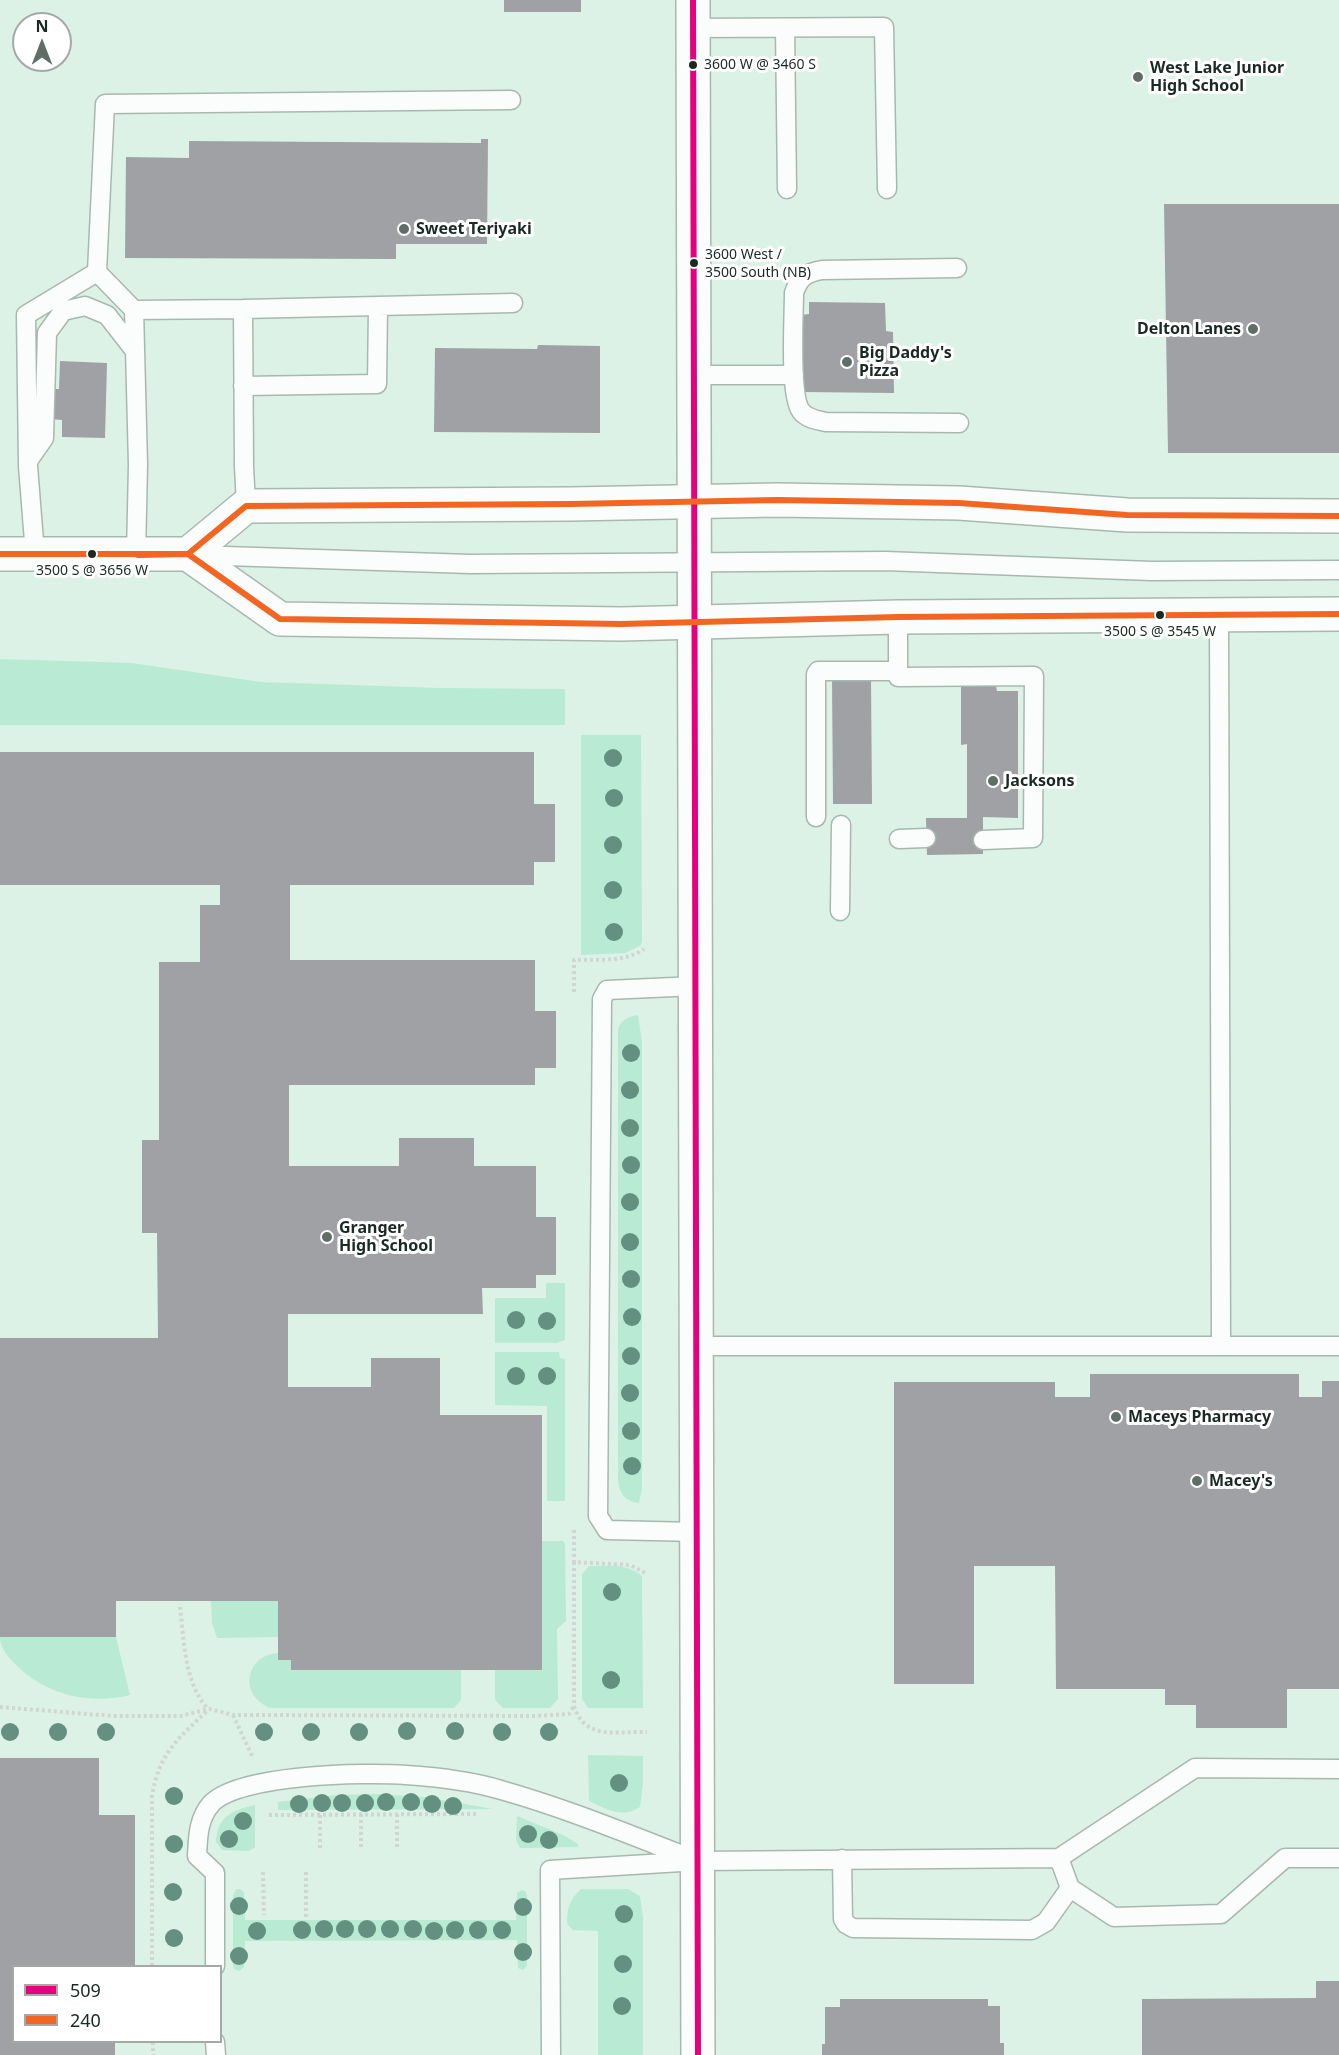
<!DOCTYPE html>
<style>
body{margin:0}
#map{position:relative;width:1339px;height:2055px;overflow:hidden;background:#ddf2e7;font-family:"Noto Sans",sans-serif}
canvas{display:block}
.legend{position:absolute;left:12px;top:1965px;width:210px;height:78px;box-sizing:border-box;background:#fff;border:2px solid #a4a9a7;margin:0;padding:8px 10px;list-style:none;font-size:18px;color:#1b2923}
.legend li{display:flex;align-items:center;gap:12px;height:30px}
.legend b{width:30px;border:2px solid #a4a9a7}
.north{position:absolute;left:12px;top:12px;width:60px;height:60px;box-sizing:border-box;background:#fff;border:2px solid #a4a9a7;border-radius:50%;rotate:0deg;font-size:16px;font-weight:700;line-height:24px;text-align:center;color:#1b2923}
.north::after{content:'';display:block;margin:auto;width:21px;height:27px;background:#5f6f68;clip-path:polygon(50% 0,100% 100%,50% 72%,0 100%)}
</style>
<div id="map">
<canvas width="1339" height="2055"></canvas>
<ul class="legend">
<li><b style="height:8px;background:#e5007d"></b>509</li>
<li><b style="height:8px;background:#f26522"></b>240</li>
</ul>
<div class="north">N</div>
</div>
<script>
const context = document.querySelector('canvas').getContext('2d');
context.lineJoin = 'round';
function fill(path, color) { context.fillStyle = color; context.fill(path, 'evenodd'); }
function stroke(path, color, width, dash) { context.strokeStyle = color; context.lineWidth = width; context.lineCap = dash ? 'butt' : 'round'; context.setLineDash(dash || []); context.stroke(path); }
function drawText(font, color, halo, rows, align = 'center') {
  context.font = font + ' "Noto Sans",sans-serif'; context.lineWidth = 6; context.setLineDash([]); context.textBaseline = 'middle'; context.strokeStyle = halo; context.fillStyle = color; for (const [text, x, y, turn = 0] of rows) {
    context.save(); context.translate(x, y); context.rotate((+turn || 0) * Math.PI / 180); context.textAlign = isNaN(turn) ? turn : align; if (halo) context.strokeText(text, 0, 0); context.fillText(text, 0, 0); context.restore();
  }
}
fill(new Path2D(`
 M0,659l132,4 129,19 179,6 125,1v36h-565z
 M581,735h60l1,207 -2,4 -15,7 -44,2z
 M638,1015l4,27v446l-3,15c-14,-1 -20,-10 -21,-23v-450c2,-10 10,-13 20,-15z
 M546,1283h19v57l-8,3h-62v-45h51z
 M495,1352h64l1,6 5,1v142h-18v-95l-52,-1z
 M542,1541h21l2,3 1,77 -9,8 1,70 -8,9h-47l-8,-8v-30h47z
 M589,1566c19,0 38,-3 53,10l1,132h-55l-6,-9v-125z
 M211,1601h67v36l-61,1 -5,-15z
 M0,1637h116l14,58c-41,10 -84,0 -114,-30 -8,-8 -16,-17 -16,-28z
 M278,1653l13,7v10h170v30l-7,8h-184c-31,-13 -26,-52 8,-55z
 M588,1755l55,1v28l-3,23c-18,12 -34,2 -51,-6z
 M374,1794l51,3 68,12 -215,1v-8l58,-7z
 M255,1805v42l-6,4 -27,-1 -6,-8c1,-26 17,-32 39,-37z
 M517,1816l46,19 15,9v3l-58,1 -4,-8z
 M236,1889h4l4,3 1,28h271l1,-27 5,-3 3,1 2,4v71l-4,4 -5,-2 -1,-28 -272,1 -1,26 -5,4 -5,-2 -1,-4v-69z
 M581,1889h47l12,7 3,21v138h-45v-124l-25,-1 -6,-6c0,-15 2,-24 14,-35z`), '#b9ead3');
fill(new Path2D(`
 M504,0h77v12h-77z
 M481,139h7l-1,105h-91v15l-271,-1 1,-101 63,1v-17l292,2z
 M1164,204h175v249h-171z
 M809,302l76,1 1,28 7,1 1,61 -93,-1v-77l8,-1z
 M538,345l62,1v87l-166,-1 1,-84 102,1z
 M60,361l47,2 -2,75 -43,-1v-17l-11,-1v-30h8z
 M832,678h39l1,126h-39z
 M961,686h35l1,5h21v127l-35,-1v37l-56,1 -1,-37h41v-74l-6,1z
 M0,752h534v52h21v58h-21v23h-244v75h245v51h21v57h-21v17h-246v81h110v-28h75v28h62v51h20v58h-20v13h-54l1,26h-195v73h83v-29h69v57h102v255h-251v-10h-13v-59h-162v36h-116v-299h158l-1,-105h-15v-93h17v-178h41v-57h20v-20h-220z
 M1090,1374h209v23h23v-16h17v308h-52v39h-91v-23h-31v-16h-109l-1,-123h-81v118h-80v-302h161v15h35z
 M0,1758h99v57h36v151h-121v76h101v13h-115z
 M1316,1981h23v74h-197v-56l174,-1z
 M840,1999h148v7h12v37h4v12h-182v-11h3v-37h15z`), '#9fa1a4');
const lane = new Path2D(`
 M693,28l191,-1 3,162
 M785,28l2,161
 M957,268l-135,2c-16,3 -23,7 -28,23 0,24 -5,102 7,118 6,8 16,9 25,11l133,1
 M97,272l8,-168 406,-4
 M134,310l109,-1
 M694,375h100
 M243,386l134,-2 1,-77
 M28,461l16,-23 3,-105 16,-22 22,-5 22,9 28,36
 M246,506l-2,-40 -1,-157 270,-6
 M35,554l-7,-88 -2,-151 71,-43 37,38 4,155 -2,90
 M195,555l275,9 415,-3 266,10 188,-1
 M1219,614l2,732
 M898,617v60l136,-1 -1,162 -50,2
 M816,817v-143l2,-3h80
 M899,839l27,-1
 M840,911l1,-86
 M696,986l-89,4 -5,9 -4,517 9,14 90,2
 M697,1346h642
 M1059,1858l11,30 44,29 107,-3 64,-56h54
 M842,1859l1,60 3,5 7,4 179,2 14,-8 24,-34
 M215,1966v-93l-18,-17c1,-19 1,-37 14,-52 27,-30 155,-32 195,-29 32,2 65,6 95,15 64,18 127,44 189,68
 M215,2042l1,13
 M551,2055l-1,-185 148,-9 361,-3 136,-90 144,1`);
const secondary = new Path2D(`
 M693,0l5,2055`);
const primary = new Path2D(`
 M0,554h188l92,65 341,5 277,-7 441,-3
 M188,554l58,-48 325,-2 206,-4 182,3 168,12 212,1`);
stroke(lane, '#a8b8b0', 21);
stroke(secondary, '#a8b8b0', 36);
stroke(primary, '#a8b8b0', 36);
stroke(new Path2D(`
 M574,992v-32c24,-1 50,3 70,-11
 M574,1530v32l56,3 17,9
 M574,1562v144c11,35 42,25 73,26
 M180,1607c4,33 4,76 28,102
 M0,1707l113,9h68l28,-7 24,6h22l279,1 35,-2 5,-8
 M233,1715l20,43
 M361,1814v35
 M397,1814v35
 M269,1815l208,-1
 M320,1815v33
 M263,1872l1,43
 M306,1872v45
 M152,1966v-170c7,-43 26,-57 56,-86
 M153,2042v13`), '#d0d6d3', 4, [3, 3]);
stroke(lane, '#fafdfb', 18);
stroke(secondary, '#fafdfb', 33);
stroke(primary, '#fafdfb', 33);
stroke(new Path2D(`
 M693,0l5,2055`), '#e5007d', 6);
stroke(new Path2D(`
 M0,554h188l92,65 341,5 277,-7 441,-3
 M138,555l50,-1 58,-48 325,-2 206,-4 182,3 168,12 212,1`), '#f26522', 6);
context.fillStyle = '#639080';
for (const [x, y] of [
 [613,758],
 [614,798],
 [613,845],
 [613,890],
 [614,932],
 [631,1053],
 [630,1090],
 [630,1128],
 [631,1165],
 [630,1202],
 [630,1242],
 [631,1279],
 [632,1317],
 [516,1320],
 [547,1321],
 [631,1356],
 [516,1376],
 [547,1376],
 [630,1393],
 [631,1431],
 [632,1466],
 [612,1592],
 [611,1680],
 [407,1731],
 [455,1731],
 [10,1732],
 [58,1732],
 [106,1732],
 [264,1732],
 [311,1732],
 [359,1732],
 [502,1732],
 [549,1732],
 [619,1783],
 [174,1796],
 [386,1802],
 [411,1802],
 [322,1803],
 [342,1803],
 [365,1803],
 [299,1804],
 [432,1804],
 [453,1806],
 [243,1821],
 [528,1834],
 [229,1839],
 [549,1840],
 [174,1844],
 [173,1892],
 [239,1906],
 [523,1907],
 [624,1914],
 [324,1929],
 [345,1929],
 [367,1929],
 [390,1929],
 [413,1929],
 [302,1930],
 [455,1930],
 [478,1930],
 [502,1930],
 [257,1931],
 [434,1931],
 [174,1938],
 [523,1952],
 [239,1956],
 [623,1964],
 [622,2006]
]) { context.beginPath(); context.arc(x, y, 9, 0, 2 * Math.PI); context.fill(); }
for (const [x, y, r, color] of [
 [693,65,5,"#1b2923"],
 [1138,77,6,"#5f6f68"],
 [404,229,6,"#5f6f68"],
 [694,263,5,"#1b2923"],
 [1253,329,6,"#5f6f68"],
 [847,362,6,"#5f6f68"],
 [92,554,5,"#1b2923"],
 [1160,615,5,"#1b2923"],
 [993,781,6,"#5f6f68"],
 [327,1237,6,"#5f6f68"],
 [1116,1417,6,"#5f6f68"],
 [1197,1481,6,"#5f6f68"]
]) { const dot = new Path2D(); dot.arc(x, y, r, 0, 2 * Math.PI); context.fillStyle = color; context.fill(dot); stroke(dot, '#fff', 2); }
drawText('14px', '#1b2923', '#fff', [
 ["3600 W @ 3460 S",704,65],
 ["3600 West /",705,255],
 ["3500 South (NB)",705,273],
 ["3500 S @ 3656 W",92,571,"center"],
 ["3500 S @ 3545 W",1160,632,"center"]
], 'left');
drawText('bold 16px', '#1b2923', '#fff', [
 ["West Lake Junior",1150,68],
 ["High School",1150,86],
 ["Sweet Teriyaki",416,229],
 ["Delton Lanes",1241,329,"right"],
 ["Big Daddy's",859,353],
 ["Pizza",859,371],
 ["Jacksons",1005,781],
 ["Granger",339,1228],
 ["High School",339,1246],
 ["Maceys Pharmacy",1128,1417],
 ["Macey's",1209,1481]
], 'left');
</script>
